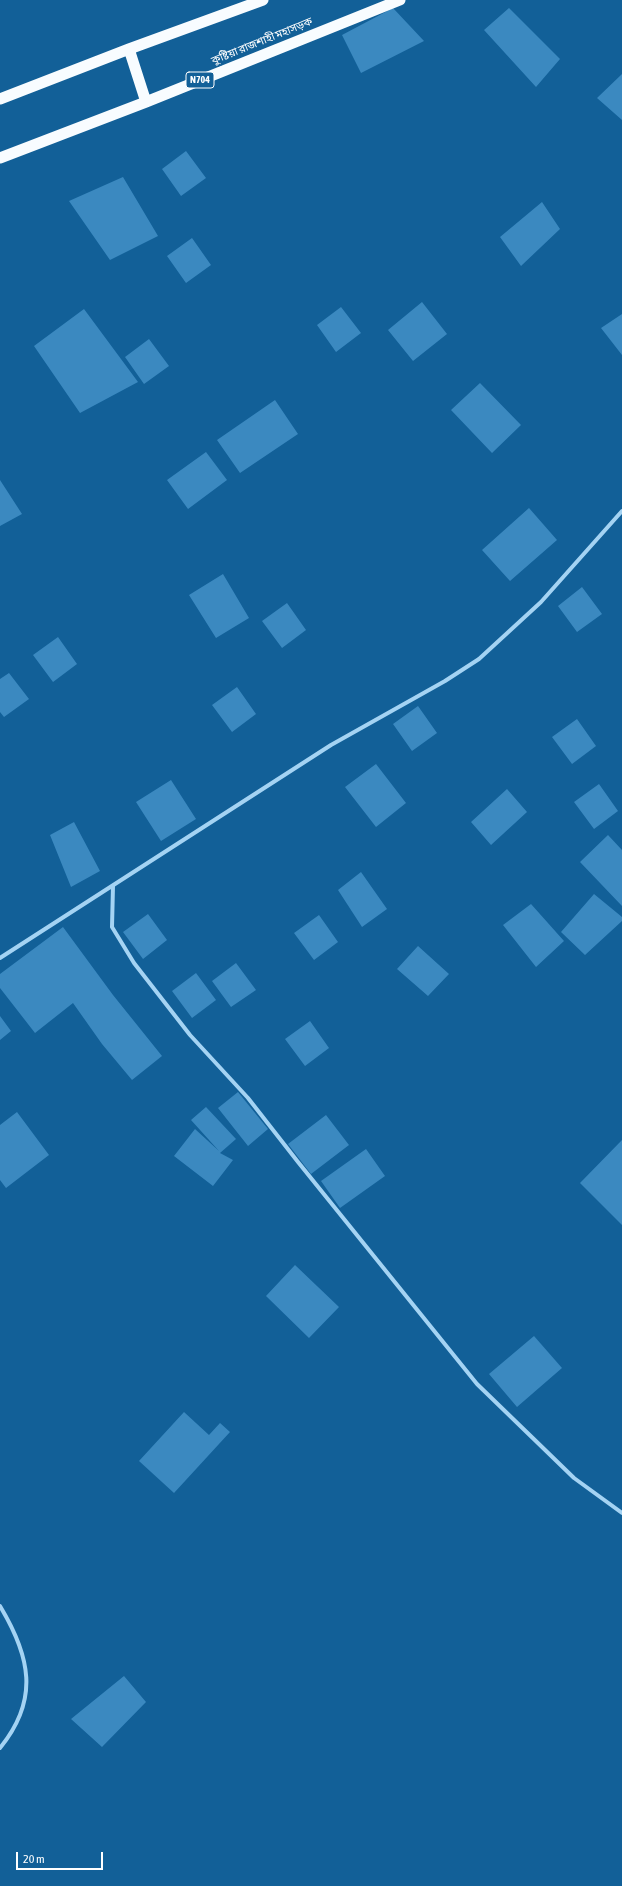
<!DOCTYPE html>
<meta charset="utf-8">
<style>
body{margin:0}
#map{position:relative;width:622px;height:1886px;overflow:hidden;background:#126098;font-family:"Asap Condensed",sans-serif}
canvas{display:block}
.scale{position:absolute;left:16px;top:1852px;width:87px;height:18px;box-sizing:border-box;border:2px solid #fff;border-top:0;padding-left:5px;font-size:12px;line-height:14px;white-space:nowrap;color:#fff;-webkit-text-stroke:3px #126098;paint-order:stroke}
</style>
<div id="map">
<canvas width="622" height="1886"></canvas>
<div class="scale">20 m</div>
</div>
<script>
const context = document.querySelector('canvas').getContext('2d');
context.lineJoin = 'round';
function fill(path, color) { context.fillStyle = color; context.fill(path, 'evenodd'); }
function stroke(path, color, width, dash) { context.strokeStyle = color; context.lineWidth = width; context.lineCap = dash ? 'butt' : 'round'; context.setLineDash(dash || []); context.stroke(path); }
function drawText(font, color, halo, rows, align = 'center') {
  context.font = font + ' "Asap Condensed","Noto Sans Bengali",sans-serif'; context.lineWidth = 3; context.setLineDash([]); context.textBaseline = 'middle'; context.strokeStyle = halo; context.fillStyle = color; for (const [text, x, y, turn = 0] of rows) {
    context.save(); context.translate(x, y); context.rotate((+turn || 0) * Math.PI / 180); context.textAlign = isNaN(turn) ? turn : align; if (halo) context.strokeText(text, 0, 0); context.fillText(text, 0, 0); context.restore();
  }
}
fill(new Path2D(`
 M393,8l31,33 -63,32 -19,-38z
 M509,8l51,51 -24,28 -52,-57z
 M622,74v46l-25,-22z
 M186,151l20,27 -25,18 -19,-27z
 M123,177l35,59 -48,24 -41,-59z
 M542,202l18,27 -39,37 -21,-29z
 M192,238l19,27 -25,18 -19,-27z
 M422,302l25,32 -34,27 -25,-31z
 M341,307l20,26 -25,19 -19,-27z
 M84,309l54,73 -58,31 -46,-67z
 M622,314v41l-21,-27z
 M149,339l20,27 -25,18 -19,-27z
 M480,383l41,42 -29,28 -41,-43z
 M275,400l23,34 -58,39 -23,-33z
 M206,452l21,28 -39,29 -21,-29z
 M0,480l22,34 -22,12z
 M529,508l28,32 -47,41 -28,-31z
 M223,574l26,44 -33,20 -27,-43z
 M582,587l20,27 -25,18 -19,-26z
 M287,603l19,27 -24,18 -20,-27z
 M58,637l19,27 -24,18 -20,-27z
 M9,673l20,26 -25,18 -4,-5v-33z
 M237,687l19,27 -24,18 -20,-27z
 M418,706l19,27 -25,18 -19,-27z
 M577,719l19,27 -24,18 -20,-27z
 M376,764l30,39 -30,24 -31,-40z
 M171,780l25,39 -35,22 -25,-39z
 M599,784l19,27 -24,18 -20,-27z
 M507,789l20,23 -36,33 -20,-23z
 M74,822l26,49 -29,16 -21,-52z
 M608,835l14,15v56l-42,-44z
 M361,872l26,37 -25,18 -24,-37z
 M594,894l28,23v4l-37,34 -24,-23z
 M531,904l33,37 -28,26 -33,-42z
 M148,914l19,26 -24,19 -20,-27z
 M319,915l19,27 -24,18 -20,-27z
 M63,927l50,68 49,61 -30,24 -30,-36 -29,-41 -38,30 -35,-45v-14z
 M418,946l31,28 -21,22 -31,-27z
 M236,963l20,27 -25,17 -19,-26z
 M196,973l20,27 -24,18 -20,-27z
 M0,1016l11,15 -11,9z
 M310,1021l19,27 -24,18 -20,-27z
 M238,1092l30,37 -20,17 -30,-38z
 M206,1107l30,32 -16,14 13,7 -20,26 -39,-30 21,-27 24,22 -28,-31z
 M17,1112l32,43 -43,33 -6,-8v-55z
 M326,1115l23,30 -38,29 -23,-30z
 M622,1140v85l-42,-42z
 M366,1149l19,27 -45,32 -19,-27z
 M295,1265l44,42 -30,31 -43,-42z
 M534,1336l28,32 -45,39 -28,-33z
 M184,1412l25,23 11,-12 10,9 -56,61 -35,-32z
 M124,1676l22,26 -44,45 -31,-28z`), '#3b89c0');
stroke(new Path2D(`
 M113,886l-1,41 22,36 56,72 58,63 50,64 179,222 97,94 48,35
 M0,958l331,-213 114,-64 34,-22 62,-57 81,-91
 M0,1606c30,50 40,93 0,142`), '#a4d3f3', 4);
stroke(new Path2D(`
 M129,49l17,53
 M0,99l129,-50 134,-49
 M0,158l146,-56 254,-102`), '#f8fcff', 11);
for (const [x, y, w] of [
 [200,80,28]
]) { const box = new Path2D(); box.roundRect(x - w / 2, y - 8, w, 16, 3); context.fillStyle = '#126098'; context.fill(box); stroke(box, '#fff', 1); }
drawText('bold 10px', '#fff', null, [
 ["N704",200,80]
]);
drawText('11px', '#fff', '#126098', [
 ["কুষ্টিয়া রাজশাহী মহাসড়ক",262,41,-22]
]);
</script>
